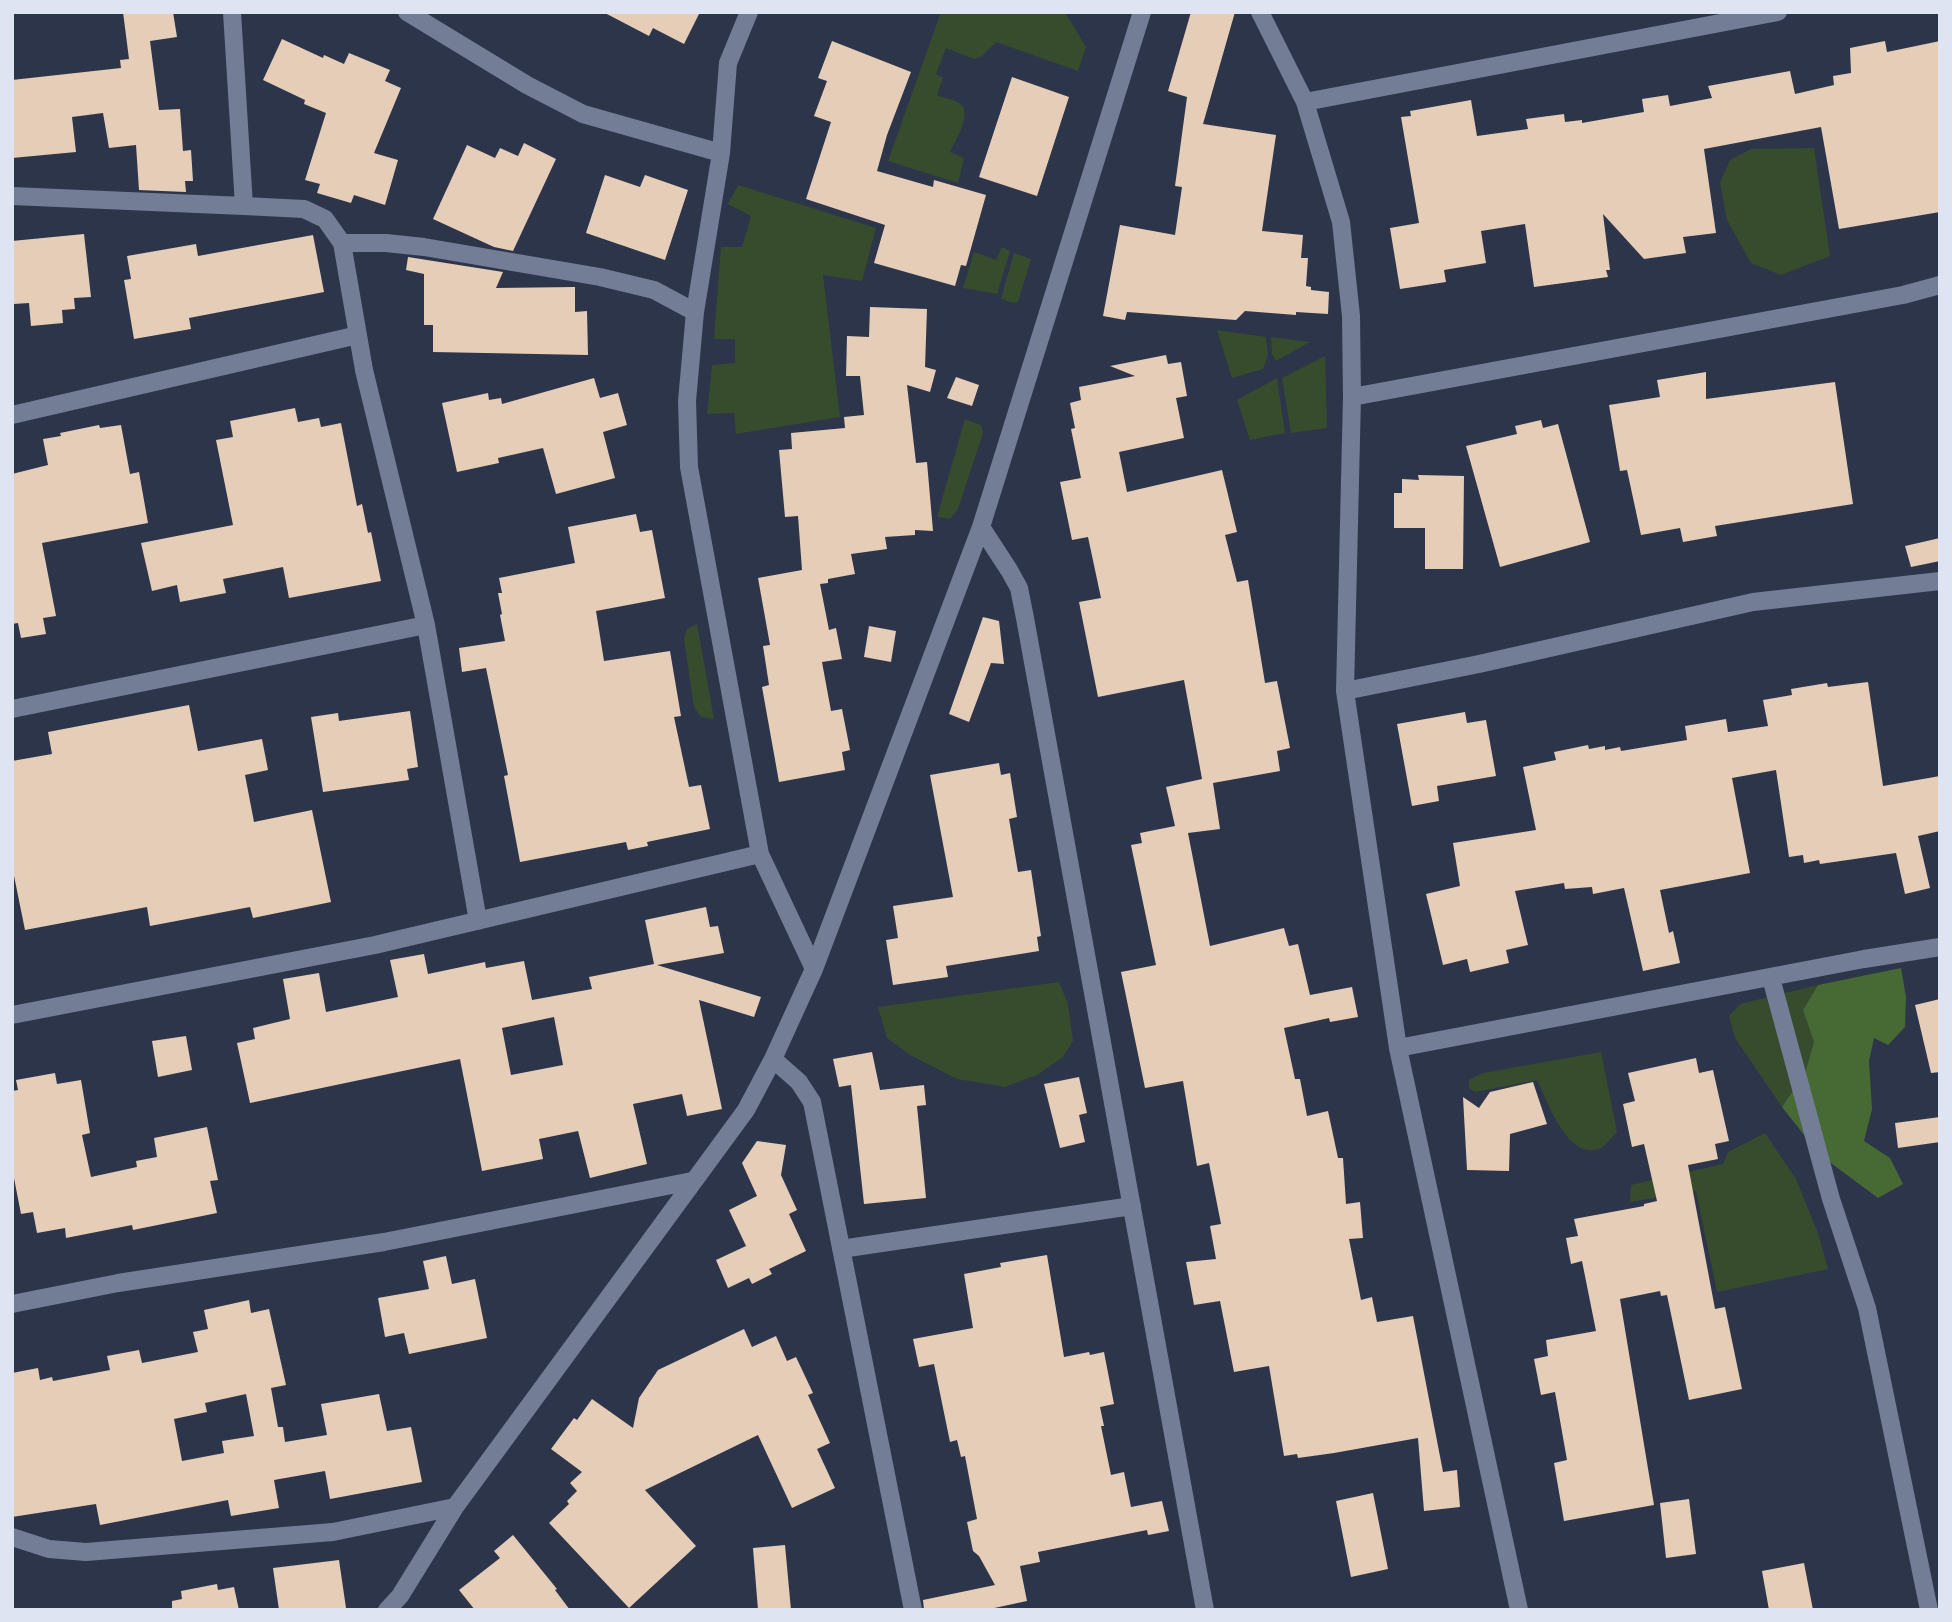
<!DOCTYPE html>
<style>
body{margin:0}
#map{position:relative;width:1952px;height:1622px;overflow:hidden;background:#2d354b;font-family:Manrope,sans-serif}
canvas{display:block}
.frame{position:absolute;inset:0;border:14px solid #dee4f2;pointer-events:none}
</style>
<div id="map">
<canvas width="1952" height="1622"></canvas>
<div class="frame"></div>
</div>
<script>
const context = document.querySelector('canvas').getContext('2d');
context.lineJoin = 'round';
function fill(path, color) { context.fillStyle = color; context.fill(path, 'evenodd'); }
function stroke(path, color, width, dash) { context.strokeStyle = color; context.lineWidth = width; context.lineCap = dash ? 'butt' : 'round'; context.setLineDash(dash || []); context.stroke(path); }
fill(new Path2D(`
 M941,12h124l21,35 -8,24 -82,-29 -15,15 -7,2 -28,-11 -10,26 7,4 -6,17c6,3 16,4 22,8 15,9 -4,38 -9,49l14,6 -6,25 -70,-22z
 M1814,148l16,108 -49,19 -30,-12 -24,-43 -7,-37 10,-23 21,-11z
 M738,185l138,43 -14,53 -39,-6 17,142 -104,17 -2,-21 -27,1 5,-49 23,-2v-24h-21l7,-92h21l9,-31 -23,-12z
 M1002,247l8,4 -13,43 -34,-6 11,-36 22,8z
 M1014,253l17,6 -13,43 -5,1 -12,-4z
 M1217,330l49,7 2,18 -5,14 -31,9z
 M1271,337l39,5 -34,19 -4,-7z
 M1325,356l2,72 -36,5 -9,-55z
 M1277,378l8,55 -35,7 -13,-40z
 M965,419l16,6 2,8 -25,76 -8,10 -13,-2z
 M697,624l17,95 -13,-2 -7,-10 -10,-68 3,-10z
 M1059,982l9,22 5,37 -10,16 -26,18 -32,12 -48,-8 -47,-24 -23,-17 -9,-31z
 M1818,985l-15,25 11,32 -9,31 -23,34 -47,-69 -6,-22 11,-12z
 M1601,1052l16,80c-5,5 -11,13 -16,16 -33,15 -53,-46 -64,-68l-62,12 -6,-4v-8l14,-7z
 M1765,1133l31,46 22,54 10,36 -111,23 -21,-101 -66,11 1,-17 92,-21 5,-12z`), '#374b2d');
fill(new Path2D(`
 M1901,968l5,29 -1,30 -17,18 -14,-7 -5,23 3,48 -8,32 26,17 13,26 -25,14 -58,-43 -38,-48 23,-34 9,-31 -11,-32 15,-25z`), '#476a35');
fill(new Path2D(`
 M123,12h50l4,25 -27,4 9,69 21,-1 3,42 8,-1 2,31h-8l1,11 -47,-2 -3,-45 -27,3 -6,-35 -31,4 4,35 -64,6v-78l109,-12 -1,-8 9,-1z
 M603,12h97l-16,32 -31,-16 -4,8z
 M1191,12h44l-32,112 73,11 -14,96 41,4 -2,23h7l-2,28 5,1v3l18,2 -1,22 -32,-2v3l-51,-4 -9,9 -109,-8 -2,8 -22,-4 17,-91 55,10 7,-48 -7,-1 12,-89 -19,-6z
 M282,39l41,19 1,-3 20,9 5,-11 41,17 -5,11 16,7 -27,65 24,7 -13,45 -31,-10 -3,8 -34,-10 3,-9 -15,-4 21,-67 -22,-9 1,-4 -42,-20z
 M832,41l79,31 -24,63 -10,36 56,16 1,-7 52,15 -20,71 -5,-1 -6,21 -81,-23 11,-38 -79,-26 25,-77 -17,-6 13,-35 -9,-3z
 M1885,41l2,11 53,-11v171l-101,17 -18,-102 -117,22 12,84 -33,4 3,16 -42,6 -41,-45 7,56h-4l2,7 -74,10 -9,-63 -44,7 5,32 -42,7 2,12 -46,7 -10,-61 29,-5 -18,-106 10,-1 -1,-5 61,-11 6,36 51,-7 -2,-10 38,-5 1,8 17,-2v3l62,-11 -2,-13 26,-4 2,11 42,-8 -4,-12 82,-15 5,23 39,-9 -1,-9 18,-3 -1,-25z
 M1012,77l57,20 -32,99 -58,-19z
 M524,143l32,16 -43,92 -19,-4 -61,-28 34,-74 28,13 5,-10 18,8z
 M605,175l35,12 5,-12 43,15 -23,70 -79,-27z
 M84,234l7,63 -17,1 1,11 -13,1 1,13 -32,3 -2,-23 -15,1 -2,-63z
 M313,235l11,57 -135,26 2,11 -57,10 -10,-59 7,-1 -4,-23 69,-12 2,12z
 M408,257l95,15 -7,16 79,-1v25l12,-1 1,44 -155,-3v-27h-9v-51l-18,-4z
 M870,307l57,2 -2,58 11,3 -6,22 -23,-7 9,78 11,-1 6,69 -18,-1v5l-30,2 2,12 -36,5 4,20 -27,5v4l-8,1 9,46 7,-2 6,31 -20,3 9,49 11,-2 8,41 -8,2 3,18 -66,12 -17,-95 7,-2 -6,-39 7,-1 -12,-67 44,-8 -4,-54 -13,1 -6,-67 13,-1 -1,-16 54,-5 -1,-11 20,-2 -4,-39h-14l1,-40 22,1z
 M1166,355l2,9 13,-2 6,34 -11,2 8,40 -65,14 8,40 95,-22 15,62 -12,3 12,47 11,-2 17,103 12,-2 13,67 -13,3 3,20 -67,12 7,46 -32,4 22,113 74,-18 5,18 9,-2 12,51 42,-8 6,30 -28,5 -1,-4 -45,10 11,51h5l7,37 21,-5 10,47h5l3,46 14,-2 3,36 -14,1 12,61 11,-3 5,25 36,-6 30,156 14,-2 3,37 -36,4 -6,-73 -84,15 -36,5 -1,-4 -13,2 -15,-90 -35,6 -14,-71 -26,4 -8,-43 30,-3 -6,-33 11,-2 -12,-61 -12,3 -14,-85 -38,7 -24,-116 35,-7 -25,-120 11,-2 -2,-10 35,-7 -9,-39 36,-8 -18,-99 -86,17 -19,-95 22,-4 -13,-61 -16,3 -12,-58 21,-4 -10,-49 4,-1 -5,-25 11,-3 -2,-13 56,-11 -25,-10z
 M1706,372v27l129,-17 18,122 -138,22 2,10 -34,6 -3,-14 -39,7 -14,-65 -7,1 -11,-66 51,-8 -3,-17z
 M956,377l23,8 -7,21 -25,-8z
 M594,378l6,20 18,-5 9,32 -24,7 12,46 -59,16 -13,-46 -45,10 1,5 -42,9 -15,-69 46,-10 1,7 12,-2 1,6z
 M295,408l3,14 21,-4 2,9 20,-4 16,83 5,-2 6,29 3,-1 10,49 -92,17 -6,-31 -60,12 3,14 -46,9 -3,-17 -25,6 -11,-48 92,-18 -17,-85 17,-3 -3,-16z
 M1541,420l2,8 15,-4 32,118 -90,25 -34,-121 51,-12 -2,-8z
 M99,425l1,3 21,-3 9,49 9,-2 9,51 -106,20 14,73 -13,2 3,16 -25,4 -3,-15 -6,1v-150l36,-9 -5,-26 18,-3 -1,-3z
 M1418,475l46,1 -1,93h-38v-41h-31v-35h8v-14l17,1z
 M636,514l4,18 12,-2 13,68 -69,13 8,50 66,-10 11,65 -7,1 15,70 12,-2 9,44 -63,13 1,4 -20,4 -2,-8 -106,20 -16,-86 4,-1 -22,-107 -24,4 -3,-24 46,-7 -5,-26 2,-1 -4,-21h4l-3,-15 76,-15 -7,-36z
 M1940,538v23l-29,6 -6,-21z
 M983,617l16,4 5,43 -13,-1 -22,59 -20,-8z
 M869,626l27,5 -5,31 -27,-5z
 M1868,682l15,104 57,-10v55l-22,5 12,52 -25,6 -9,-41 -76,11 -1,-4 -15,3 -1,-8 -14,2 -13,-87 -44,8 18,95 -90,17 9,43 4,-2 7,32 -37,8 -19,-83 -31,6 -1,-7 -27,2 -1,-6 -49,8 13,54 -22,5 3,13 -39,9 -3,-13 -24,6 -17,-71 34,-8 -7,-43 83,-13 -13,-63 33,-7 -2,-8 34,-7 1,4 16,-3v4l15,-3 1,4 66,-11 -2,-14 41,-7 2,13 40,-6 -5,-26 29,-5 -1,-6 36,-6 1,4z
 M189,705l9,46 64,-12 6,31 -23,5 9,47 58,-12 19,92 -78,16 -3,-11 -100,19 -3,-19 -122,23 -13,-64v-105l40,-7 -4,-22z
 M410,711l8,56 -11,2 2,11 -86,12 -12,-75 27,-4 1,8z
 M1465,712l2,11 19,-3 10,56 -59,10 2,15 -27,5 -15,-82z
 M999,763l2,12 9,-2 7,44 -8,2 9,53 13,-2 10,66 -4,1 2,14 -93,15 2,11 -55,8 -7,-45 12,-2 -5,-32 60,-9 -23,-122z
 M706,907l4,20 8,-1 6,27 -67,12 104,32 -7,20 -55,-17 23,109 -35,7 -5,-22 -49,10 14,60 -57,14 -12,-47 -39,8 4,20 -61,12 -22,-112 -210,44 -13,-60 18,-4 -2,-11 37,-9 -7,-40 36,-6 7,39 72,-15 -8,-37 34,-6 4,20 57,-12 1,6 38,-7 8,39 60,-11 -3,-12 65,-13 -9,-44zM554,1017l9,48 -52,10 -9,-47z
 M1940,999v73l-9,1 -16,-68z
 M186,1036l6,34 -34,7 -6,-36z
 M872,1052l8,38 44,-5 2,20 -9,1 9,92 -62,6 -13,-119 -12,2 -6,-28z
 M1696,1058l3,15 14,-3 16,71 -14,3 3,15 -30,6 27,144 10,-2 17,82 -53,11 -22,-105 -6,1 -1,-5 -40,8 34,206 -90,16 -10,-58 13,-3 -12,-68 -14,3 -7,-36 14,-3 -2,-16 50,-9 -14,-70 -11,3 -5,-26 12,-2 -4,-17 70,-13v-2l13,-3 -13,-57 -12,3 -9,-43 12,-3 -7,-28z
 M55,1073l2,11 24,-4 9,53 -8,2 9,42 46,-10 -1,-6 21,-4 -3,-19 53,-11 11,53 -8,1 7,32 -84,17 -1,-5 -66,13 -1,-10 -28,5 -4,-21 -12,2 -9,-46v-77l6,-1 -2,-10z
 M1079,1077l8,36 -8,2 6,27 -25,6 -16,-64z
 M1533,1082l14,42 -37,10 -1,37 -42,-1 -4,-73 16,11 11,-16z
 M1940,1117v25l-42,6 -3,-25z
 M757,1141l29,4 -5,30 16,35 -8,4 17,37 -37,18 3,5 -20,10 -3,-6 -21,10 -12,-28 30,-14 -17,-36 28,-14 -15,-33z
 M1047,1255l17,102 25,-5 1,3 14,-3 10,52 -14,3 4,19h-3l10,49 13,-3 7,35 31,-6 7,30 -21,4 -1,-5 -109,22 2,10 -20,4 7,35 -42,9h-61l-1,-10 72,-15 -16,-29 -6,-5 -6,-29 10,-3 -12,-63 -4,1 -4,-17 -7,2 -16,-78 -15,3 -6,-28 60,-11 -9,-54 37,-7 -1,-4z
 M446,1256l6,28 23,-5 12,59 -78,16 -5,-21 -19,4 -7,-39 51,-9 -6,-28z
 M249,1300l2,13 18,-4 17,76 -15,3 7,39h5l2,15 42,-7 -6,-31 58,-10 8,37 24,-4 11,55 -92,17 -5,-28 -51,9 5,28 -48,8 -3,-16 -128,25 -4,-21 -84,13v-144l26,-5 2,12 12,-3 1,4 57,-11 -3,-14 32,-6 3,13 56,-11 -5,-20 15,-3 -4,-19zM246,1394l8,42 -32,5 2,12 -42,8 -8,-42 33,-7 -2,-9z
 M744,1329l8,18 24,-11 11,25 9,-4 17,36 -5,2 22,48 -13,6 18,39 -43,20 -34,-73 -113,55 51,56 -67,62 -80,-85 20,-19 -2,-3 10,-10 -7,-8 12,-11 -31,-23 23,-31 3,2 15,-21 41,29 6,-30 19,-28z
 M1373,1493l15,76 -37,8 -15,-76z
 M1689,1499l7,55 -30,4 -6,-55z
 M513,1535l44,54 -2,1 15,20h-95l-16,-20 41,-32 -6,-7z
 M785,1545l6,65h-33l-5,-62z
 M339,1560l7,48 -67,2 -6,-42z
 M1804,1563l9,47h-44l-7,-39z
 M217,1584l1,6 16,-3 5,23h-67v-9l10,-2 -1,-8z`), '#e6cdb7');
stroke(new Path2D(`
 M232,12l12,194 60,3 21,10 17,24 22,127 62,255 52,296
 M407,12l120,73 56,29 138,39
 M749,12l-21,51 -7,90 -26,159 -8,89 2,66 71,387 54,115
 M1260,12l45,90 36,120 10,94 1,81 -7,294 53,357 121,562
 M1305,102l473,-90
 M12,196l232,10
 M342,243h44l38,4 176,30 54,13 41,22
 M1352,397l551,-102 37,-10
 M12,415l346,-80
 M981,527l28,43 10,18 6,30 180,992
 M1345,691l134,-27 274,-62 187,-21
 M12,709l414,-84
 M1771,978l60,221 36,109 62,302
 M12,1015l363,-70 385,-91
 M1398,1048l466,-89 76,-12
 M773,1059l26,23 13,20 101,508
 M841,1249l291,-43
 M12,1304l106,-21 266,-41 308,-61
 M12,1537l37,12 37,3 247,-20 122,-25
 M387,1610l13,-14 55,-89 291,-397 27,-51 41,-90 167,-442 161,-515`), '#737d96', 18);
</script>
